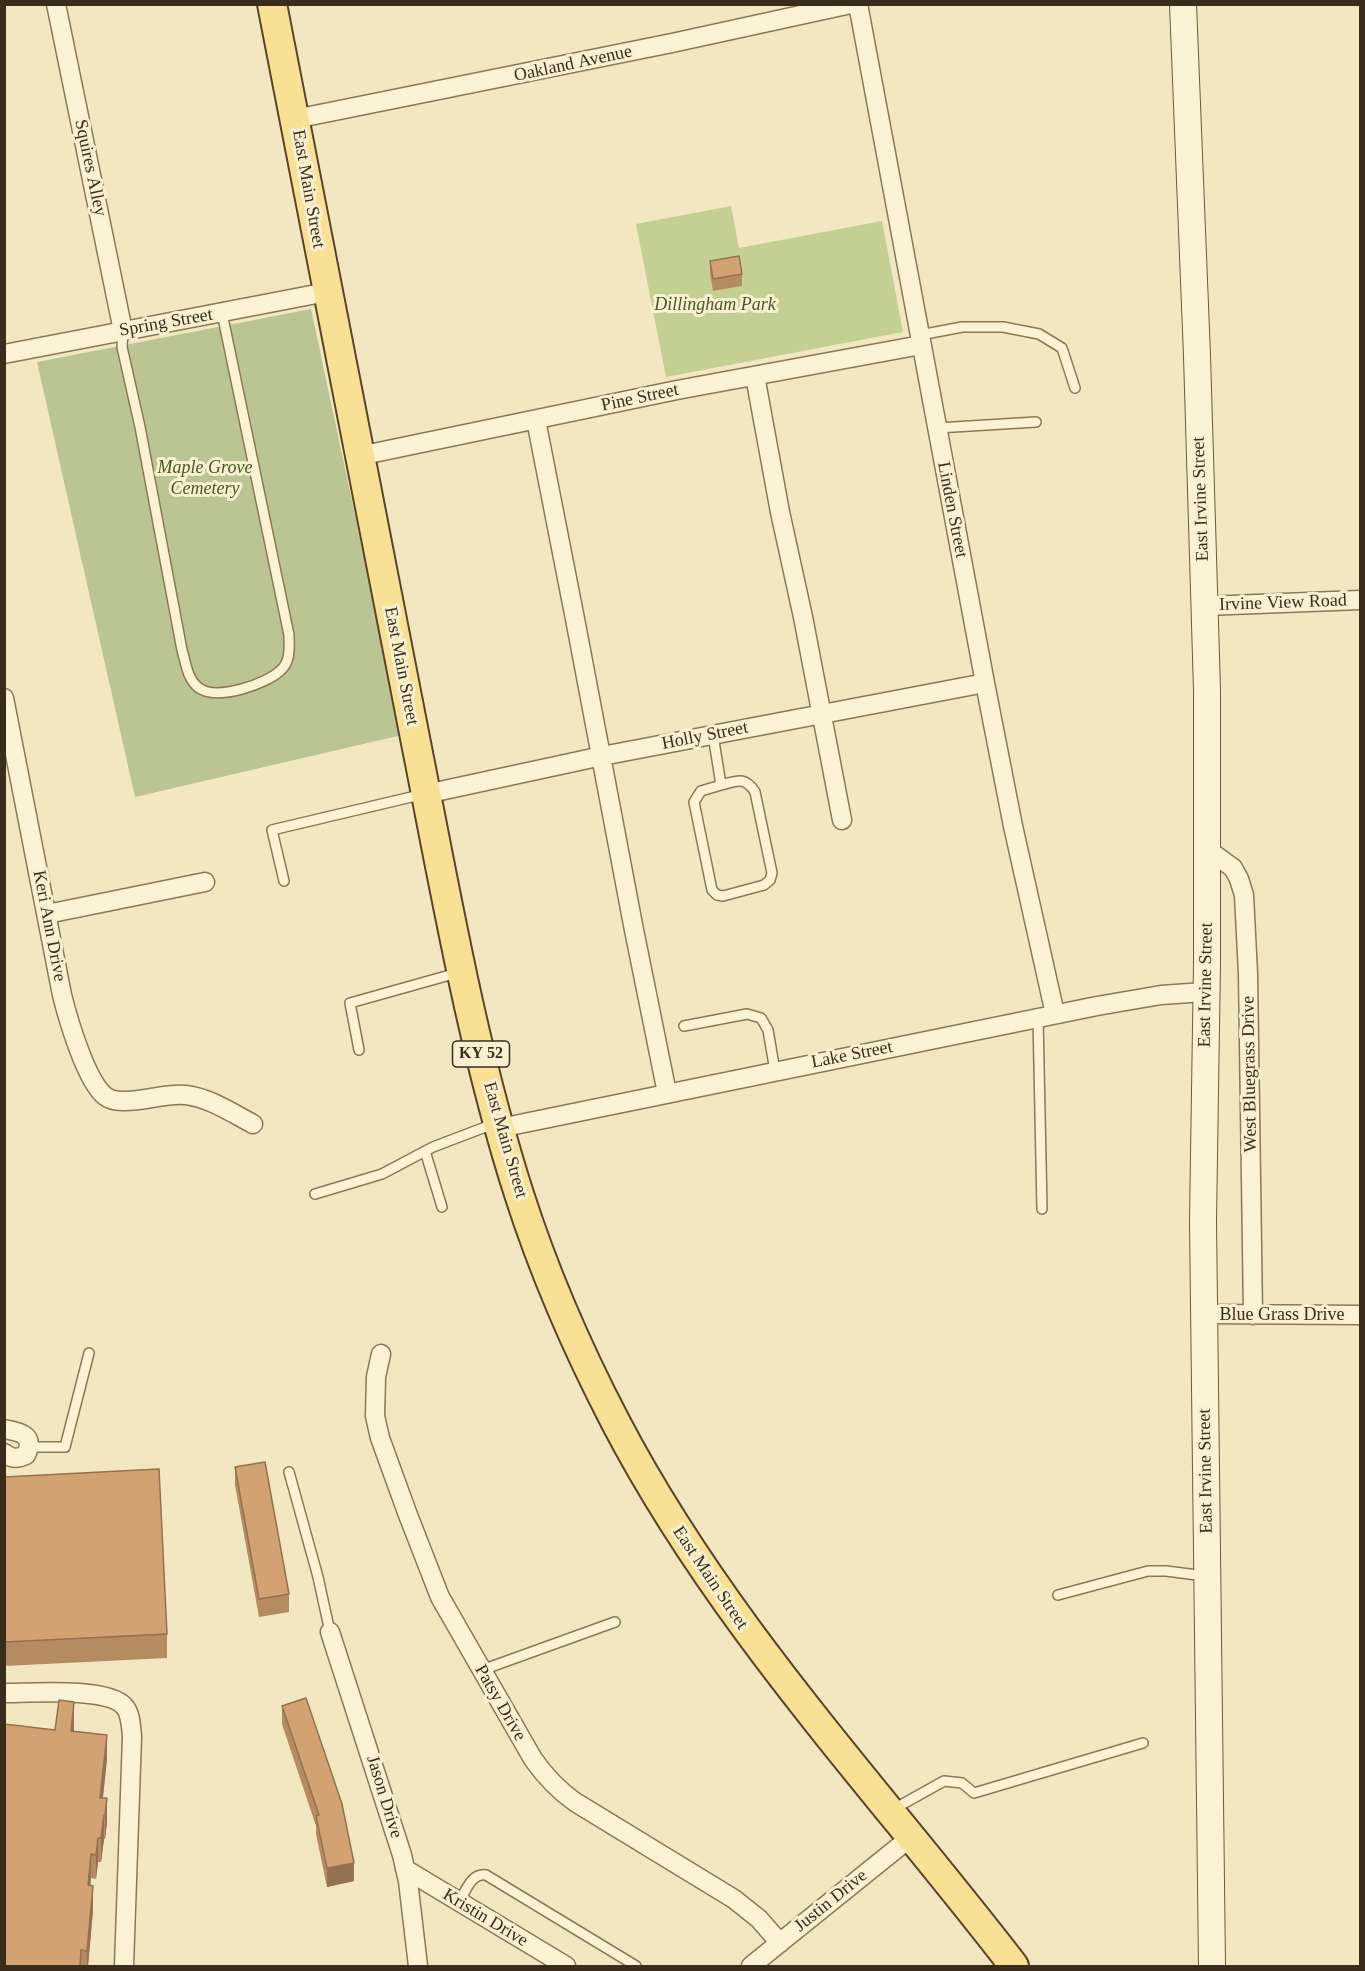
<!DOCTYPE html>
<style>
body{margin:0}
#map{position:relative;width:1365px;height:1971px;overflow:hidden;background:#f2e7c0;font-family:Georgia,serif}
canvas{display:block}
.frame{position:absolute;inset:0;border:6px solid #3a2d1c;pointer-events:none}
</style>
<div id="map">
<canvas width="1365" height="1971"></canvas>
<div class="frame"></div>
</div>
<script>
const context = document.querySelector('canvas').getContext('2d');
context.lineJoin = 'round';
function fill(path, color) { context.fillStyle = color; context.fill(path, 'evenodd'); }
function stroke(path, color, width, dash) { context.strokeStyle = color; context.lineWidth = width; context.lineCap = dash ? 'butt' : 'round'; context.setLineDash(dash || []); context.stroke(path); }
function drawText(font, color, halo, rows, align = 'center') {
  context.font = font + ' Georgia,serif'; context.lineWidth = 6; context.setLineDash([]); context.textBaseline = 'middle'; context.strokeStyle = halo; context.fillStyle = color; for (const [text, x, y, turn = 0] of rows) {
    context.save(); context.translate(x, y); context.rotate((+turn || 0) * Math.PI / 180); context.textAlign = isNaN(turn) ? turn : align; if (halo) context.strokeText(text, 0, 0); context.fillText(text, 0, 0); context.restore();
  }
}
fill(new Path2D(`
 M731,206l8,42 143,-27 21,111 -237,45 -30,-153z`), '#c4d093');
fill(new Path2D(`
 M311,309l91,426 -267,62 -98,-435z`), '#bbc493');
const lane = new Path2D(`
 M123,331l-1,16 18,80 42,223c4,13 5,29 17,38 18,13 68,-4 82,-18 10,-9 8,-23 8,-35l-67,-322
 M920,335l42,-8h41l36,7 23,14 13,40
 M937,428l99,-6
 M713,735l8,50c16,-4 24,-9 34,7l17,81 -2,7 -6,5 -41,11 -6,-1 -5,-5 -18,-88 7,-11 20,-6
 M284,881l-12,-51 152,-36
 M1038,1017l4,192
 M684,1026l63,-12 14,4 7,12 7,41
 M359,1050l-9,-47 107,-30
 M425,1151l17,56
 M315,1194l67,-20 51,-27 63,-24
 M29,1447h36l24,-94
 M289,1472l29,105 12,55
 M1058,1595l90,-24h18l39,5
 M482,1670l133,-48
 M892,1810l52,-29 18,2 12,10 169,-50
 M459,1902c7,-11 12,-29 27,-27l150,91`);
const street = new Path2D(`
 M56,4l67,327
 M858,4l127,679 28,143 42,188
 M295,119l377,-76 179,-39
 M4,354l323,-62
 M755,376l25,136 23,105 39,203
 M536,420l39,199 59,311 33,163
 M359,456l318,-66 244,-45
 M1205,606l155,-6
 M4,698l58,297c6,24 24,86 43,101 5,4 11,5 17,5 21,1 43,-8 64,-6 24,3 46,18 67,29
 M426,794l176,-38 383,-73
 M1207,849l26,19 6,11 5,16 4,79 5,341
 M47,914l158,-32
 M500,1128l597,-122 64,-11 44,-3
 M1204,1314l156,1
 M381,1354l-5,23 -1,39 5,22 28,77 32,82 93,162c12,17 25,31 42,43l159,97 25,20 21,24
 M4,1429c17,3 31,6 22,26 -9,4 -14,4 -22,-2
 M330,1632l72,223 6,26 10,85
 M4,1693c26,0 103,-6 120,13 7,7 7,21 8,31l-8,229
 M405,1869l161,97
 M751,1966l160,-129`);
const secondary = new Path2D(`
 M1183,4l14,352 10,334v272l-4,259 9,745`);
const primary = new Path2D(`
 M272,4c50,246 95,493 144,739 30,151 56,304 103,451 25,78 58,154 96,227 105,202 262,367 399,545`);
stroke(lane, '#8c7756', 12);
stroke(street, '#8c7756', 21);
stroke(secondary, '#6e5839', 28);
stroke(primary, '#59442b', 32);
stroke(lane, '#fcf3d4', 9);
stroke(street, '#fcf3d4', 18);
stroke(secondary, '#fcf3d4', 26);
stroke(primary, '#f8e194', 28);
fill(new Path2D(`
 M710,261l32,13v12l-29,5 -3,-18z
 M235,1467l54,127v18l-30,5 -24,-132z
 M4,1477l163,157v24l-163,8z
 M282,1706l72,175 -27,6 -11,-53v-8l-34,-102z
 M74,1726v5l33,28 -4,39 4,24 -2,17h-1l-3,23h-3l-2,17 -5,-1 -1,8 3,24 -5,56h-84l51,-236z`), '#b58b62');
fill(new Path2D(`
 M74,1702v24l-3,29v-24z
 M107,1735v24l-7,63v-24z
 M107,1798v24l-2,17v-24z
 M104,1815v24l-3,23v-24z
 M98,1838v24l-2,17v-24z
 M91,1854v24l-3,31v-24z
 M354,1863v18l-27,6v-19z
 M93,1886v24l-5,56h-1v-15z`), '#947150');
const building = new Path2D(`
 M739,256l3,18 -29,5 -3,-18z
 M265,1462l24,132 -30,5 -24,-132z
 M159,1469l8,165 -163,8v-165z
 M306,1698l36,106 12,59 -27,5 -11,-52 3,-1 -37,-109z
 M59,1700l15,2 -3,29 36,4 -7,63h7l-2,17h-1l-3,23h-3l-2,17 -5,-1 -3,31 5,1 -6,65 -6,-1 -1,16h-76v-242l51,6z`);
fill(building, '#d3a272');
stroke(building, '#947150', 1.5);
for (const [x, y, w] of [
 [481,1054,57]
]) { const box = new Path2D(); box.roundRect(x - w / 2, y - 13, w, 26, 4.5); context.fillStyle = '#f8f0d0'; context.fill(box); stroke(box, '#3a2d1c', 1.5); }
drawText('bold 16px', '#3a2d1c', null, [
 ["KY 52",481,1054]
]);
drawText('18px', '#3a2d1c', '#f8f0d0', [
 ["Oakland Avenue",573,64,-12],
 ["Squires Alley",90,168,78],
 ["East Main Street",308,189,80],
 ["Spring Street",166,323,-10],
 ["Pine Street",640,398,-12],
 ["East Irvine Street",1201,499,-92],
 ["Linden Street",952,510,79],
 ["Irvine View Road",1283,603,-2],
 ["East Main Street",401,666,79],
 ["Holly Street",705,736,-11],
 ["Keri Ann Drive",49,926,79],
 ["East Irvine Street",1206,985,-89],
 ["Lake Street",852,1055,-11],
 ["West Bluegrass Drive",1250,1074,-91],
 ["East Main Street",505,1140,74],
 ["Blue Grass Drive",1282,1315],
 ["East Irvine Street",1206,1471,-91],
 ["East Main Street",710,1578,56],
 ["Patsy Drive",500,1703,60],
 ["Jason Drive",384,1797,73],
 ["Justin Drive",831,1901,-39],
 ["Kristin Drive",485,1918,31]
]);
drawText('italic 18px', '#465921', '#f8f0d0', [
 ["Dillingham Park",715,305],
 ["Maple Grove",205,468],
 ["Cemetery",205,489]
]);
</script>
